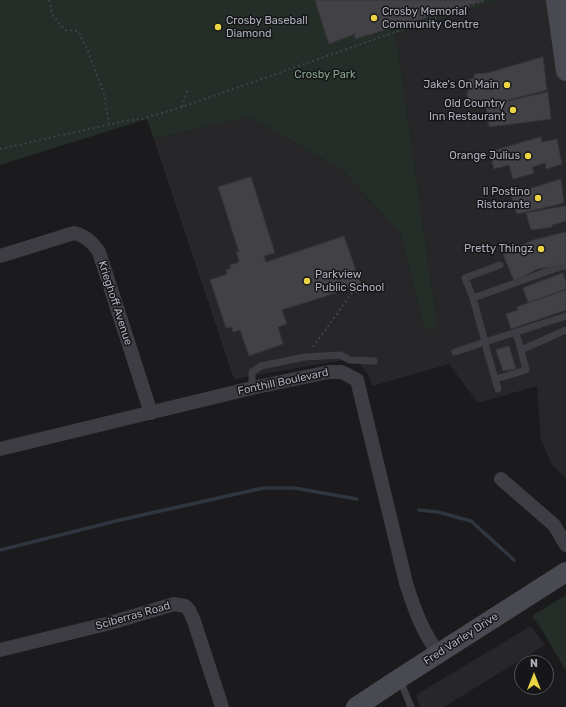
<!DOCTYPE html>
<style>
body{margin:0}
#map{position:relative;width:566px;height:707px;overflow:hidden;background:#1b1a1c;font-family:Rubik,sans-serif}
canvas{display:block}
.north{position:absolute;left:514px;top:655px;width:40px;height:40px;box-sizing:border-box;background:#161518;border:1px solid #525359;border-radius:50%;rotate:0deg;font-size:11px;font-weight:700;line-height:16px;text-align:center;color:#adafbb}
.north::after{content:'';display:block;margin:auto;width:14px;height:18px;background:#ebd444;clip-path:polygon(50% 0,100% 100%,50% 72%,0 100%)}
</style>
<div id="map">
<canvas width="566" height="707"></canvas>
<div class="north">N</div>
</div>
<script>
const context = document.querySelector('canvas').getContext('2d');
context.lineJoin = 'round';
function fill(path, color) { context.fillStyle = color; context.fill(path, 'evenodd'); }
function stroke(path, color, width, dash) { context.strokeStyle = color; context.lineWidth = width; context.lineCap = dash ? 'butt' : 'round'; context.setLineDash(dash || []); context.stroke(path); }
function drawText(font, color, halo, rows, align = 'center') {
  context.font = font + ' Rubik,sans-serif'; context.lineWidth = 3; context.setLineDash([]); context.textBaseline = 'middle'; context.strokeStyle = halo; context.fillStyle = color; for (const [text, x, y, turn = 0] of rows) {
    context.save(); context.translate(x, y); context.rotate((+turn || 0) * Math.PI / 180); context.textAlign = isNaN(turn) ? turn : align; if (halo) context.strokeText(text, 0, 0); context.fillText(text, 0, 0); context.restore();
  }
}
fill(new Path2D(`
 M498,0h68v478l-14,-13 -11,-25 -4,-54 -59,17 -29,-39 -77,22 -3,-10 -10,-13 -15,-3 -110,19 -80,-240 95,-22 92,52 59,64 24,96h14l-40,-281 -3,-13z
 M531,626l14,19 -101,62h-24l-4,-12z`), '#272629');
fill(new Path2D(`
 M0,0h498l-103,35 3,13 40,281h-14l-24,-96 -59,-64 -92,-52 -95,22 -7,-20 -147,46z
 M566,595v76l-24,-41 -10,-14z`), '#242d27');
stroke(new Path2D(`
 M419,510l19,2 33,9 43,39
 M0,550l120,-30 143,-32h31l63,11`), '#303640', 3.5);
const building = new Path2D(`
 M315,0h167v1l-127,38v-5l-26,10z
 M543,57l4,33 -42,11 -37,4 -1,-14h2l-2,-11 7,-2v-4l13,-1z
 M548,92l3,27 -62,8 -3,-21z
 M541,137l1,5 15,-3 5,25 -16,5 -1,-6 -13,4 2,6 -21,6 -4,-14 -15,4 -5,-17z
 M251,177l24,76 -11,3 2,6 78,-26 17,49 -79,25 5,14 -9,3 5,17 -34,12 -9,-26 -7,2 -1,-5 -6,1 -16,-48 17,-6 -1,-4 5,-2 -1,-3 7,-2 2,-3 -3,-8h3l-21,-65z
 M561,179l3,24 -47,11 -2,-5 -3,1 -2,-7 3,-1 -2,-7z
 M566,206v15l-14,4v2l-21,3 -5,-17z
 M566,232v33l-28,4 -24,12 -11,-27 30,-14z
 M563,273l3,9v7l-38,14 -5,-15z
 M566,290v20l-55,19 -5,-15 12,-4 -1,-3z
 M509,346l7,23 -13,2 -7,-21z`);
fill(building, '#424246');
stroke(building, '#353438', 1);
stroke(new Path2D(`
 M49,0l4,16 12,14 13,1 10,20 16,43 5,30
 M182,107l6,-19
 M0,149l129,-29 13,-1 40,-12 304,-107
 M313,347l39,-54 27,-9`), '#414248', 2, [2, 3]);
stroke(new Path2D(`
 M500,265l-35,13 8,20 12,44 81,-26
 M473,298l87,-31 6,-1
 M516,333l5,17 45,-20
 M455,352l30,-10 2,9 11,38
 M496,379l30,-9 -5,-20
 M252,388v-16l9,-6 44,-9 35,-2 10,5 24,1
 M400,680l11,27`), '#3e3d43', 7);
stroke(new Path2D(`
 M0,256l74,-23c12,3 18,9 25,19l52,161
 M0,449l252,-61 77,-16h13l15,8 49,203c7,22 17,52 33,70
 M501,479l53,46 12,20
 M0,650l110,-27 64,-19 11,2 4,4 5,11 28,86`), '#3e3d43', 14);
stroke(new Path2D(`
 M556,0l10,71
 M356,707l44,-29 166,-106`), '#494a51', 20);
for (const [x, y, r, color] of [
 [374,18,4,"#ebd444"],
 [218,27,4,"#ebd444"],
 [507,85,4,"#ebd444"],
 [513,110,4,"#ebd444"],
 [528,156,4,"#ebd444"],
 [538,198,4,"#ebd444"],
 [541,249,4,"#ebd444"],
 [307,281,4,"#ebd444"]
]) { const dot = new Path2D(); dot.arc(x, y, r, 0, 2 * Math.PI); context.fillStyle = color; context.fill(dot); stroke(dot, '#161518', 1.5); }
drawText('11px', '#adafbb', '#161518', [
 ["Crosby Memorial",382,12,"left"],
 ["Community Centre",382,25,"left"],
 ["Crosby Baseball",226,21,"left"],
 ["Diamond",226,34,"left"],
 ["Jake's On Main",499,85],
 ["Old Country",505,104],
 ["Inn Restaurant",505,117],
 ["Orange Julius",520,156],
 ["Il Postino",530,192],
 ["Ristorante",530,205],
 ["Pretty Thingz",533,249],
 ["Parkview",315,275,"left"],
 ["Public School",315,288,"left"]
], 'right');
drawText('11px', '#86a58e', '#161518', [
 ["Crosby Park",325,75]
]);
drawText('11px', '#adafbb', '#161518', [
 ["Krieghoff Avenue",115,303,72],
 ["Fonthill Boulevard",283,382,-12],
 ["Sciberras Road",133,616,-16],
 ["Fred Varley Drive",461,639,-33]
]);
</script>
